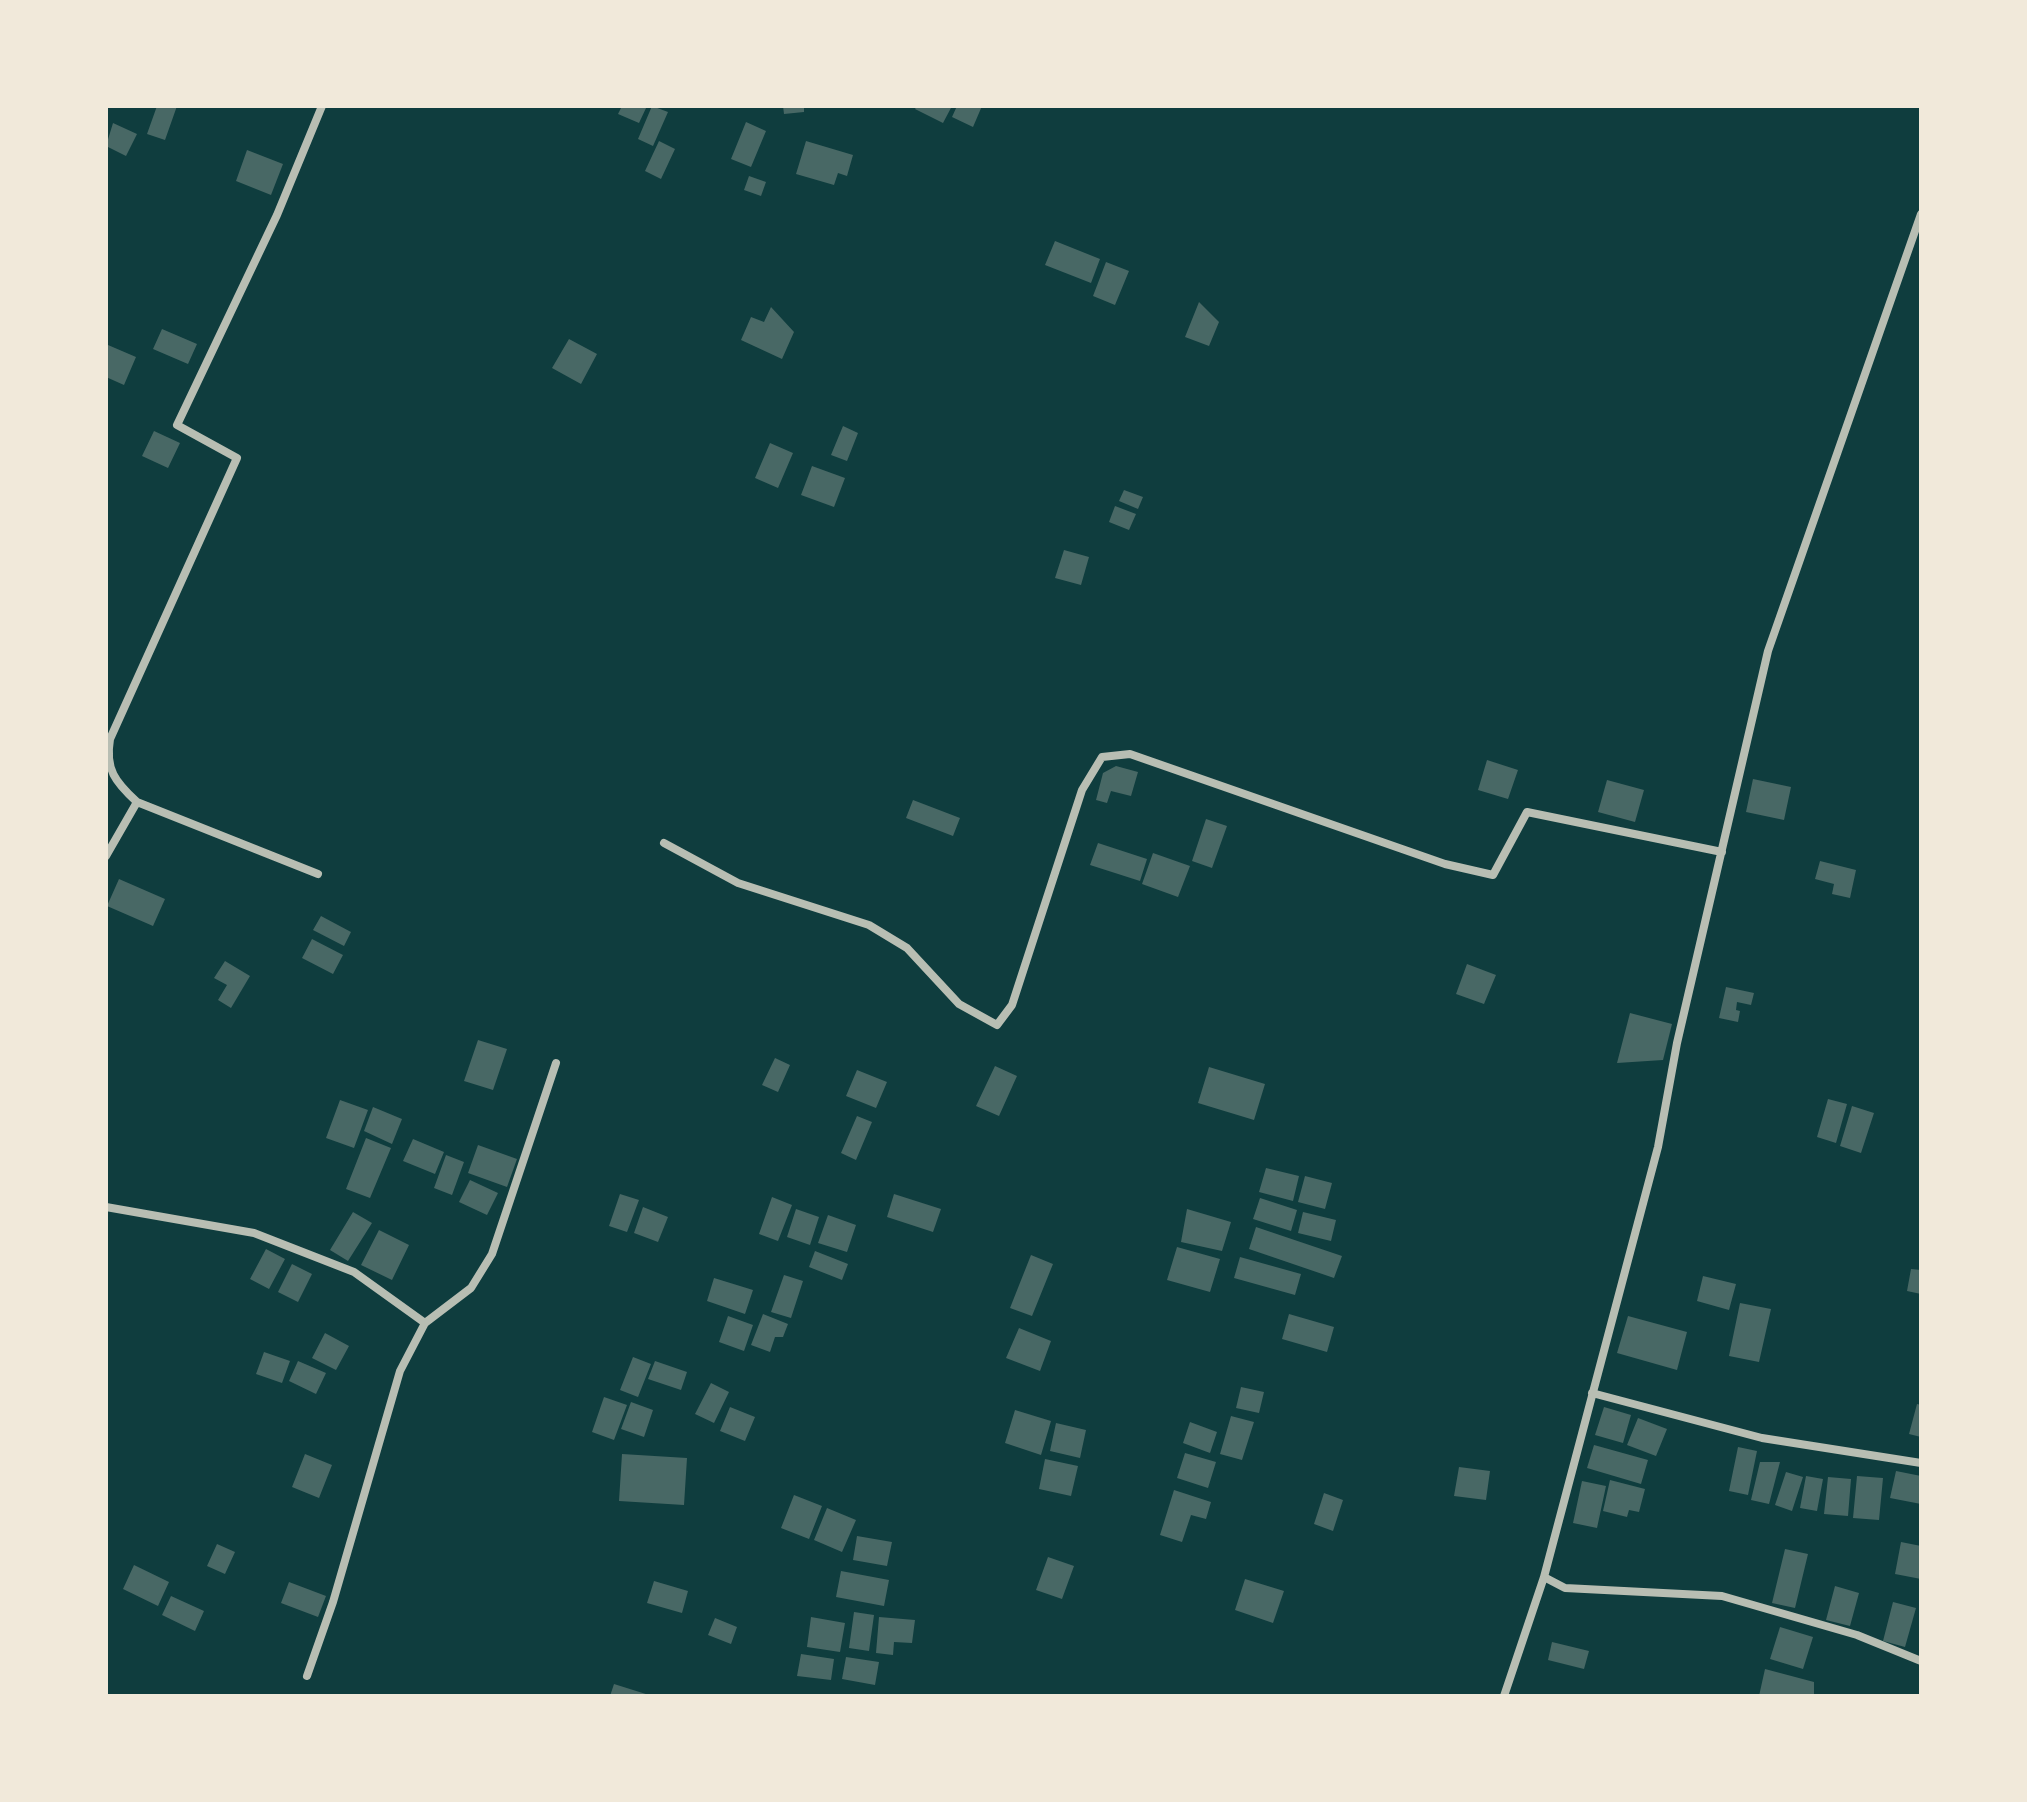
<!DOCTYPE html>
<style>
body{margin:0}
#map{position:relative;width:2027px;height:1802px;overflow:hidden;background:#0f3d3e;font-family:Roboto,sans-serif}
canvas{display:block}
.frame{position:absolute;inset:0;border:108px solid #f1e9da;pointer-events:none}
</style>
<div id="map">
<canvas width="2027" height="1802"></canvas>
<div class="frame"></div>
</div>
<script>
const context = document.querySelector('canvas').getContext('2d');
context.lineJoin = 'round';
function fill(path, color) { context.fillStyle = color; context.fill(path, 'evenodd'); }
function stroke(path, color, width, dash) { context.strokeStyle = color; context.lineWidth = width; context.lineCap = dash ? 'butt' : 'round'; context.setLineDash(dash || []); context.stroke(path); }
fill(new Path2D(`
 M157,106h20l-12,34 -18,-6z
 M622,106h25l-8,17 -21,-9z
 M652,106l16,6 -15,34 -15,-7z
 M783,106h21v6l-20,2z
 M917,106h35l-9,17 -28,-14z
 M957,106h25l-9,21 -21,-10z
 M746,122l20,9 -15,36 -20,-8z
 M113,123l24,11 -11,22 -20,-10z
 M659,141l16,8 -14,30 -16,-8z
 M806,141l47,14 -6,21 -9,-3 -4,12 -38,-11z
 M247,150l36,14 -12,31 -35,-14z
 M749,176l17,6 -5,14 -17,-6z
 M1055,241l45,18 -9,24 -46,-18z
 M1106,262l23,9 -14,34 -22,-9z
 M1199,302l20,20 -10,24 -24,-9z
 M771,307l23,25 -12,27 -41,-19 10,-23 13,5z
 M162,329l35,15 -9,20 -35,-15z
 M569,339l28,15 -16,30 -29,-16z
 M108,345l28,12 -12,28 -18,-8z
 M843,426l15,7 -11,28 -16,-6z
 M154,431l26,12 -12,25 -26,-12z
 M770,443l23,10 -15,35 -23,-10z
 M812,466l33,12 -11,29 -33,-12z
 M1124,490l19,7 -5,12 -19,-8z
 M1115,506l21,8 -7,16 -20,-8z
 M1064,550l25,7 -8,28 -26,-7z
 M1487,760l31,10 -10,29 -30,-9z
 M1116,766l22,6 -7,24 -20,-5 -4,12 -11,-3 7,-27z
 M1753,779l38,8 -7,33 -38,-8z
 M1607,780l37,10 -9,32 -37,-10z
 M913,800l47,18 -7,18 -47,-18z
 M1206,819l21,7 -15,42 -20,-7z
 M1098,843l49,16 -7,22 -50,-16z
 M1153,853l37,13 -12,31 -36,-13z
 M1820,861l36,9 -6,28 -18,-4 2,-10 -19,-5z
 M119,879l46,20 -12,27 -46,-20z
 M321,916l30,16 -7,14 -31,-16z
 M312,939l31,16 -10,19 -31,-16z
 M225,961l25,15 -19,32 -13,-8 9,-15 -13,-7z
 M1467,964l29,11 -12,29 -28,-10z
 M1726,987l28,6 -3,12 -14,-3 -1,8 4,1 -2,11 -19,-4z
 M1630,1013l42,11 -9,36 -46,3z
 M478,1040l29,9 -14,41 -29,-9z
 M775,1058l15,7 -12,27 -16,-7z
 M995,1066l22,10 -18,40 -23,-10z
 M1209,1067l56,17 -11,36 -56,-17z
 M857,1070l30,12 -11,26 -30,-12z
 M1828,1099l19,5 -11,39 -19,-6z
 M340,1100l28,10 -14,38 -28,-10z
 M1852,1106l22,7 -13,40 -21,-7z
 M373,1107l29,12 -10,25 -28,-13z
 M857,1116l15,6 -16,38 -15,-7z
 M366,1138l25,10 -21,50 -24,-9z
 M413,1139l31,13 -9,22 -32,-13z
 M478,1145l39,14 -10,28 -39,-14z
 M446,1155l18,7 -12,33 -18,-7z
 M1266,1168l33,8 -6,25 -34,-9z
 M1305,1176l27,7 -7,26 -27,-7z
 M470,1180l28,13 -11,22 -28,-13z
 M620,1194l19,6 -12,32 -18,-6z
 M894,1194l47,15 -8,23 -46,-15z
 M772,1197l20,8 -14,36 -19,-7z
 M1260,1198l37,12 -6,21 -38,-12z
 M643,1207l25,10 -10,25 -24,-9z
 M796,1209l23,8 -9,28 -23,-8z
 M1187,1209l44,13 -9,29 -41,-9z
 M353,1212l19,11 -24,38 -18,-11z
 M1303,1212l33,8 -5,21 -33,-8z
 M828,1215l28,10 -9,27 -29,-9z
 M1256,1227l86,29 -8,22 -85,-29z
 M379,1230l30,15 -17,35 -31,-15z
 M1177,1247l43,12 -10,33 -43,-12z
 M266,1249l19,10 -16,30 -19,-10z
 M815,1251l33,13 -6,16 -33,-13z
 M1031,1255l22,9 -21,52 -22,-8z
 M1240,1257l61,17 -6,21 -61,-17z
 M292,1264l20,10 -14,28 -20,-10z
 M1911,1269l10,1v24l-14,-3z
 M784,1275l19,6 -12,37 -20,-6z
 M1703,1276l33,8 -7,26 -32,-9z
 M714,1278l39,12 -8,24 -38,-13z
 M1740,1303l31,6 -12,53 -30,-6z
 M763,1314l25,10 -5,13h-8l-5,15 -19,-7z
 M1289,1314l45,13 -7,25 -45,-13z
 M728,1316l25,9 -9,26 -25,-9z
 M1628,1316l59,16 -10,38 -60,-17z
 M1019,1328l32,13 -11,30 -34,-13z
 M325,1333l24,13 -13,24 -24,-12z
 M264,1352l26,9 -8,22 -26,-9z
 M633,1357l18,7 -13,33 -18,-7z
 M298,1361l28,12 -10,21 -27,-13z
 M655,1361l32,11 -6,18 -33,-11z
 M711,1383l18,9 -15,31 -19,-9z
 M1241,1387l23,5 -5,21 -23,-5z
 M604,1397l23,8 -13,35 -22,-8z
 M631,1402l22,8 -9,27 -23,-8z
 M1917,1404l4,1v32l-12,-3z
 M730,1407l25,10 -10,24 -25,-10z
 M1604,1407l27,8 -8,28 -28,-8z
 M1015,1410l36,11 -10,34 -36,-12z
 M1231,1416l23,6 -12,38 -22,-6z
 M1638,1418l29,11 -11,27 -29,-11z
 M1190,1422l27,10 -7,21 -27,-10z
 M1056,1423l30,7 -6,28 -30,-7z
 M1594,1445l54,15 -7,24 -54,-16z
 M1738,1447l19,4 -9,44 -19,-4z
 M1185,1453l31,9 -8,26 -31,-10z
 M305,1454l27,11 -13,33 -27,-11z
 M622,1454l65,4 -3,47 -65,-4z
 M1045,1459l33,7 -7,30 -32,-7z
 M1760,1462h20l-11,42 -18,-4z
 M1459,1467l31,4 -4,29 -32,-4z
 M1896,1471l25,5v28l-31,-6z
 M1786,1472l17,5 -11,34 -17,-6z
 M1806,1476l17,3 -6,32 -17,-3z
 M1857,1476l26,2 -4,42 -26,-2z
 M1828,1477l23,2 -3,37 -24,-2z
 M1610,1480l35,9 -6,23 -10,-2 -2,7 -24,-6z
 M1582,1481l24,5 -9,42 -24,-5z
 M1174,1490l37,12 -5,17 -15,-4 -9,27 -22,-7z
 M1324,1493l19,7 -10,31 -19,-7z
 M794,1495l28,11 -13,33 -28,-11z
 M827,1508l29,12 -14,32 -28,-12z
 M857,1536l35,6 -5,24 -34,-6z
 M1901,1542l20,4v33l-26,-5z
 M217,1544l18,8 -10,22 -18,-8z
 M1785,1549l23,5 -13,54 -23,-5z
 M1048,1557l26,9 -12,33 -26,-9z
 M134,1565l35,17 -11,24 -35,-17z
 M841,1571l48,9 -5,26 -48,-9z
 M1245,1579l39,12 -11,32 -38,-13z
 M654,1581l34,10 -6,22 -35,-10z
 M289,1582l37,14 -8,21 -37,-14z
 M1835,1586l24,7 -9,33 -24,-6z
 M171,1596l33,15 -9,20 -33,-16z
 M1893,1602l23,6 -11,39 -22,-6z
 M854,1612l20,3 -5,36 -20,-3z
 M811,1617l34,6 -5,29 -33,-5z
 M879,1617l36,3 -3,23 -18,-1 -1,13 -17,-2z
 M715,1618l22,9 -6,17 -23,-9z
 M1780,1627l33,10 -10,32 -33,-10z
 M1552,1642l37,9 -5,18 -36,-9z
 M801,1654l33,5 -3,21 -34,-4z
 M846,1657l33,5 -4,23 -33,-6z
 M1765,1669l49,13v14h-55z
 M614,1684l35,11v1h-39z`), '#486865');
stroke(new Path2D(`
 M664,843l74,40 131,42 38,23 52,56 38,21 15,-20 70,-215 20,-33 28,-3 315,110 48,11 34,-63 195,40
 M106,856l31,-54
 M318,874l-181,-72c-22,-20 -32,-33 -27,-63l127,-281 -60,-33 100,-210 45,-109
 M106,1207l148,26 100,39 71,51
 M1592,1393l170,45 159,25
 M1544,1577l21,11 157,8 135,39 64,26
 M307,1676l26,-74 67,-231 25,-48 46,-35 21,-34 64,-191
 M1504,1696l40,-119 114,-430 19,-104 91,-392 153,-437`), '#b8beb3', 8);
</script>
